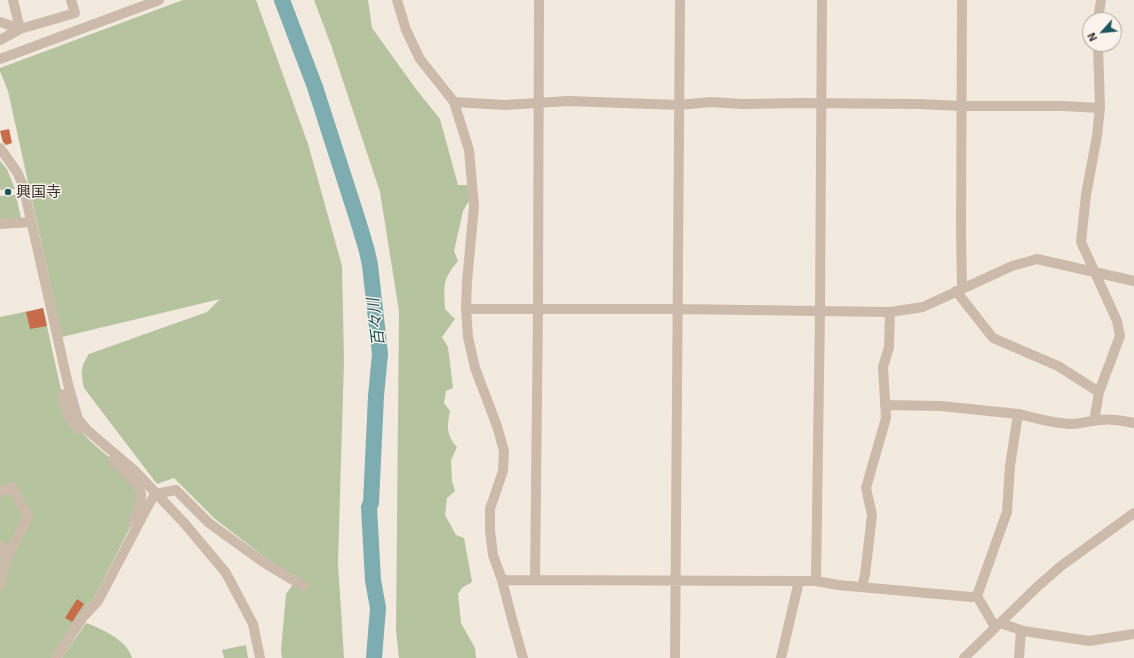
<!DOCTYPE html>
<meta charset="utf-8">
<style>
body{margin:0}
#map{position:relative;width:1134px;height:658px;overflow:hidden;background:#f3eadf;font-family:"Exo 2",sans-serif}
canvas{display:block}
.north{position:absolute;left:1082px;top:12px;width:40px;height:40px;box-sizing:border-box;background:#faf4ec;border:1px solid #ada59e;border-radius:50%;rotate:243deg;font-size:11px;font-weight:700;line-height:16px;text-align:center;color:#392f2a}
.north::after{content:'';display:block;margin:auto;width:14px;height:18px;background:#1e555c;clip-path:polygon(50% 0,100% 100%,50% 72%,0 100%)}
</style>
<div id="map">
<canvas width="1134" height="658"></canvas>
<div class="north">N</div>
</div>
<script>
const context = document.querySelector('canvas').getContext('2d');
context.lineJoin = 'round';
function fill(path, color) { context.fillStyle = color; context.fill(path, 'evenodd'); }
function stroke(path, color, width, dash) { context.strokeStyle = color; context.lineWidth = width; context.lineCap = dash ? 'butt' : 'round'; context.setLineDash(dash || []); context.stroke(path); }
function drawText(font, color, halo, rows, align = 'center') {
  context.font = font + ' "Exo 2","Noto Sans JP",sans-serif'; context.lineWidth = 3; context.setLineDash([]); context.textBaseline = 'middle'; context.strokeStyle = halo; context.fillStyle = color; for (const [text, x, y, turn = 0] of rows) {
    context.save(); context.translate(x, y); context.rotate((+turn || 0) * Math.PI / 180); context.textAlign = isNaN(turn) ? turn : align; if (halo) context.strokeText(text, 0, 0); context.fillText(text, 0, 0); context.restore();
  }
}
fill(new Path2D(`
 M183,0h73l52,144 34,122 2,94 -6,203 6,95h-62l-1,-8 5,-56 12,-17 -23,-12 -60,-46 -41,-41 -17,6 -73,-96c-3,-15 -4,-21 5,-34l118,-42 13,-13 -158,38 -54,-246 -8,-20v-3z
 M314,0h54l4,28 44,61 24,30 18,66h10l2,14 -7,12 -9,40 4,10c-16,19 -14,24 -13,48l10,10 -13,18 6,10 5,41 -7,3 -2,12 6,8c-3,16 -4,23 7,36l-6,13 1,21 3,10 -8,7 -2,17 11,20 8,3 8,44 -10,6 -4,6 3,29 14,25 1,10h-77l-3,-28 3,-319 -19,-119 -49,-147z
 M0,161l7,8 8,20 -15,1z
 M16,195l5,23 -21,2v-24z
 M43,308l22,100 11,18 14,15 27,23 21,24 -5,34 -39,76 -7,7 -33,53h-54v-341z
 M86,623c15,5 42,18 46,35h-70z
 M246,645l2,13h-24l-2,-8z`), '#b5c39e');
stroke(new Path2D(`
 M282,0l33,87 44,137 8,27 3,14 10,89 -4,42 -5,107 -2,4 4,73 5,28 -4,50`), '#7dadb1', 16);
fill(new Path2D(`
 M9,129l3,14 -6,2 -3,-3 -3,-11z
 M43,308l4,18 -17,3 -4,-17z
 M77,599l7,5 -12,18 -7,-4z`), '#c76c49');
stroke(new Path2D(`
 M13,0l7,29
 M397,0l9,30 14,29 34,43 15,48 5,56 -7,75 -1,28 2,28 7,31 22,58 7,25 -1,20 -13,38v21l3,25 9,25 10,39 11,39
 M962,0l-1,235 1,53
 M1098,20l3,-20
 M0,22l20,7
 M0,40l20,-11 55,-16 -4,-13
 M0,59l159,-59
 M454,102l51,3 63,-4 111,4 32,-3 31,2 60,-1 116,1 44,2h100l38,2
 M0,148l17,24 6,13 45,199 10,35 9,11 47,40 51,54 41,49 27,51 7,34
 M0,224l31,-2
 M956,291l37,47 65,28 41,26
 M466,309h212l212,3 33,-5 89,-41 25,-7 97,22
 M62,394c3,14 7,25 17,35
 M885,405l56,1 77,8
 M1094,421l5,-29 21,-56 -3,-15 -36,-79 5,-47 11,-59 3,-28 -2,-64
 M113,460c8,8 26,23 28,34 1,9 -5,20 -8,28
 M0,492l12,-5 16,30 -21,40 -7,-11
 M502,580l297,1h17l22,4 133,12 6,-1
 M535,580l3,-270 1,-310
 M816,581l4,-270 2,-311
 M0,585l7,-28
 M862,586l3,-11 7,-60 -6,-27 20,-70 -3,-51 6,-20 1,-35
 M1000,623l24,8 65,10 45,-7
 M995,627l-18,-31 30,-84 3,-46 8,-52c18,4 36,10 55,10 9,-1 18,-3 27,-4 11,-2 24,1 34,3
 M56,658l27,-41 15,-16 51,-97 6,-10 21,-4 33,33 54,39 40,24
 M675,658l5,-658
 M781,658l18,-77
 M964,658l73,-71 24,-21 73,-53
 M1019,658l2,-28`), '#cba', 10);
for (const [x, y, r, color] of [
 [8,192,4,"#1e555c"]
]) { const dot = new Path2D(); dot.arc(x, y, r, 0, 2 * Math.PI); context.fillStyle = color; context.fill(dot); stroke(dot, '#faf4ec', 1.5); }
drawText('15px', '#392f2a', '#faf4ec', [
 ["興国寺",16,192]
], 'left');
drawText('italic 16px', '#1e555c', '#faf4ec', [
 ["百々川",376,322,-97]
]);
</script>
